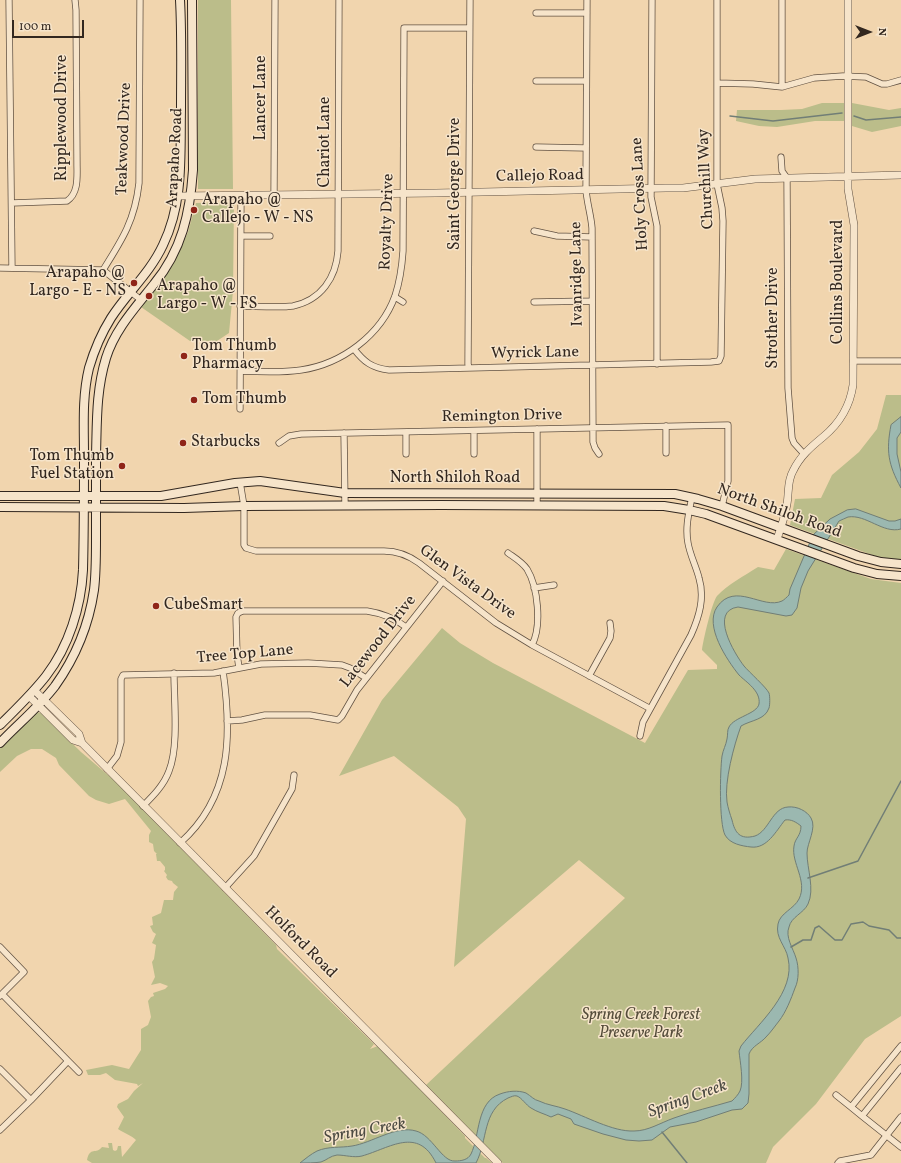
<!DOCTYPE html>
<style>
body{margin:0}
#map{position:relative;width:901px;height:1163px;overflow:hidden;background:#f1d5ae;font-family:Vollkorn,serif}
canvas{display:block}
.north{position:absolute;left:849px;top:12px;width:40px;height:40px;-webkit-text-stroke:3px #f6e4ca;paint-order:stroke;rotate:90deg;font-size:11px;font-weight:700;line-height:16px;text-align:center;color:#32271f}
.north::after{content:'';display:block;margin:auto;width:14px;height:18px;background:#32271f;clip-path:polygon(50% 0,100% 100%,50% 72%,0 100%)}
.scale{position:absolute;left:12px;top:20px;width:72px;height:18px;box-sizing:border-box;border:2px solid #32271f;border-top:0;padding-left:5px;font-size:12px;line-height:14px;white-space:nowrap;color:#32271f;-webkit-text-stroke:3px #f6e4ca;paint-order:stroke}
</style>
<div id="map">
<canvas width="901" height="1163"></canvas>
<div class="north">N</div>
<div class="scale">100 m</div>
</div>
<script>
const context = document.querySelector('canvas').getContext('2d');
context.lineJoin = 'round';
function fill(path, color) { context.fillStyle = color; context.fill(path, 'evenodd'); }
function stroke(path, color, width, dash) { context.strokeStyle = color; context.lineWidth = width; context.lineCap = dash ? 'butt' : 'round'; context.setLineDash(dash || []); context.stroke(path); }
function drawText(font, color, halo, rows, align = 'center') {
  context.font = font + ' Vollkorn,serif'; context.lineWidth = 3; context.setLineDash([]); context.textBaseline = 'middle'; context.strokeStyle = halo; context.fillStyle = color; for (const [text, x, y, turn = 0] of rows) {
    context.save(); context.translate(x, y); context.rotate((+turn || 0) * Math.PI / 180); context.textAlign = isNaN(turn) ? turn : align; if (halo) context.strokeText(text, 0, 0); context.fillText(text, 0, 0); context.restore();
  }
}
fill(new Path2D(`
 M198,0h33l2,189h-35z
 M822,103h22v18h-29l-38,6 -18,-1 -23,-5 1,-11h44l21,-1z
 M852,103l37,7 12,-2v18l-29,6 -20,-6z
 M234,202l-1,89 -4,42 -12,8h-27l-49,-34 17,-21 15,-22 15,-32 8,-29z
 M886,395h15v166l-26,-5 -85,-31 5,-26 26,-1 11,-23 27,-23 18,-23z
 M786,549l85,30 30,4v433l-36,23 -49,65 -43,43 -7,16h-263l-77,-78 199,-187 -46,-38 -125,107 12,-148 -8,-12 -64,-51 -55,20 43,-76 60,-72 18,15 33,20 152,80 43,-73 29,-1v-4l-15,-15c1,-9 10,-48 15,-54 11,-12 27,-20 41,-29l16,3z
 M37,712l4,1 40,39 34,29 161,164 1,4 97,95 -4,5 8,-3 87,90v2l20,20h1l6,5h-400l-5,-3c3,-14 9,-5 15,-13l7,1 -1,-5h4l1,7 2,1 2,-1 1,-4h3l1,11 14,-17c-5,-5 -12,-7 -18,-11l6,-12 -7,-10 1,-3 10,-5 6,-8 9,-8 -5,3 -1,-2 -22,-4 -9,-7 -6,2h-12l-2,-5 26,-5 17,4 12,-19v-21l7,-4 3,-8 -3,-16 3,-4 3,-1 -1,-3 12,-4 3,-3 -8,-3 -9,2 4,-8 -3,-15 2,-3 2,-14 -4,-2 4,-9 -3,-2 -3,-6 3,-1 -1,-8 9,-4 3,-13h9l1,-8 4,-5 -5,-4 -1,-2 -4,-1 -2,-3 1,-2 -3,-4 1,-1v-3l-5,-6h-3l-1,-7h1l-3,-3 -1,-7 -4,-2v-7l2,-4 -26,-32 -16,5 -13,-4 -7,-4 -30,-31 -3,-7 -14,-9h-11l-14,7 -17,16v-25l34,-34z`), '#bbbd8a');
const water = new Path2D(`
 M901,417v15l-4,6v16l4,18v16c-13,-24 -15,-37 -10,-63z
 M856,509l33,12h6l6,-2v10c-18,5 -35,-15 -53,-12 -3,1 -6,3 -9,4l-31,50 -7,17 -4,20 -5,7 -6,1 -48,-9c-29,4 -4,46 6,59 5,6 22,21 25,27 1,3 1,12 0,15 -4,12 -18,12 -28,18 -7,19 -17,56 -14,76 1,6 3,12 5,18 3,13 8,20 23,16 14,-5 17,-28 33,-29 9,-1 19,4 23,11 6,10 -4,25 -4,35 0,16 8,36 1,51 -4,9 -17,13 -19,23 -4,10 4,21 7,31 3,9 3,22 -1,30 -4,11 -9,24 -16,33 -4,5 -8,11 -13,16 -5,6 -14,9 -17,17v40l-1,9 -6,6 -10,1 -36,12 -26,5 -18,13 -13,1 -13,-1 -23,-6 -29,-10 -3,-5 -13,-5 -7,3c-6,-3 -14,-5 -20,-9 -5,-3 -9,-10 -14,-12 -3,-1 -6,1 -9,2 -26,13 -20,42 -32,65h-40c-18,-37 -46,-15 -74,-7 -8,2 -17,-1 -25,-1 -7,1 -10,5 -16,7 -6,1 -15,1 -21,1 5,-4 11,-9 17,-12 12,-5 23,-3 35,-5 20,-3 44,-21 64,-15 16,4 26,31 39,30 6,0 13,-1 16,-7 9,-18 5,-52 29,-60 8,-3 18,-4 26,-1 5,3 8,7 13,8 8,4 18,5 26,8 20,7 48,23 69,22 14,0 26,-8 40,-13 19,-7 38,-11 58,-17 3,-3 6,-6 8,-10 4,-9 0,-30 -1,-40l2,-5c18,-23 55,-54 47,-88 -2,-12 -13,-20 -10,-34 2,-11 16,-15 21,-25 9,-18 -8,-36 -5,-53 1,-8 7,-10 7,-20 -5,-4 -10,-7 -16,-6 -9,11 -18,29 -34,27 -9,-1 -21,-3 -26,-12 -6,-12 -5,-64 -3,-79 1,-6 4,-11 5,-17 1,-4 0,-9 2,-12 5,-10 28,-13 30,-23 2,-13 -13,-22 -20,-29 -12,-15 -35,-49 -22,-68 18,-26 46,3 65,-6 2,-1 5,-4 7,-6l1,-6 23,-54 17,-16 17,-9z`);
fill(water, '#9bb8b0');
stroke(water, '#717e76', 1);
stroke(new Path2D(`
 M730,116l43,5 69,-8
 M854,116l12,4 35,-3
 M808,878l50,-17 43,-80
 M791,947l12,-7h8l4,-12 4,-2 16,14h7l9,-16 12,-2 6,4 20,4 8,8h4
 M662,1132l25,31`), '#717e76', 1.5);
const minor = new Path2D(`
 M9,0l3,268
 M587,0l-1,190c1,13 5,25 6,38l1,214 2,6 4,6
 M652,0l-1,197 6,29v138
 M536,13h51
 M536,81h50
 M717,83l36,1 29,3 32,-9 29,-2 23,1 16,7h5l14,-4
 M782,87v-87
 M536,147l50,1
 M781,157l1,14 5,7 1,210 4,50 2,5 10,11
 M274,196l1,-196
 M12,203l55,-2c12,-8 10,-25 10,-38l-1,-153 -1,-10
 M534,231l23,5 35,1
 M241,236h29
 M0,268l103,2 38,30
 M103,270c19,-30 32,-50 36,-87l1,-183
 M395,297l8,5
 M534,302l58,-1
 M240,306c14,0 40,2 53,0 28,-6 43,-28 45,-55l1,-251
 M354,349c10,13 18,19 35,21l322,-8 8,-1 2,-5 2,-135 -1,-13 -5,-24v-184
 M853,361h48
 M469,368l-1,-4 2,-364
 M241,371c20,1 40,2 60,-1 41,-6 80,-35 94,-74 5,-15 7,-30 8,-45l1,-223h65
 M240,409l1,-213
 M666,426v27
 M474,431v23
 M406,432v22
 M344,433l1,72
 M279,443l10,-7 12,-2 427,-9v56l-6,25
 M240,482l4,24v39l2,3 10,3h128c13,0 24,4 35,12l77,60 36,22 117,63
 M537,506v-77
 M508,553c7,5 14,9 19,16 11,18 15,57 5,76
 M534,588l20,-3
 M239,668l-2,-14 -1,-37 2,-4 5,-2h124c14,2 27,7 39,16
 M589,676l21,-38 1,-7 -1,-8
 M227,721l15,-1 23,-5h45l28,5 4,-4 15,-26 86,-109
 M640,736l3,-14 48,-87c8,-18 14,-37 8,-57 -3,-12 -9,-23 -11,-35 -3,-16 1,-31 4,-46
 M107,769l10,-13 4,-14v-63l2,-4 91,-2 47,-9 47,-1 34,2 8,3 16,10
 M143,806c10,-10 21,-21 26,-35 10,-25 5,-70 5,-98
 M180,843c52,-46 52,-108 43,-172
 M225,888l29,-32 38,-67 2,-14
 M0,947l24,25 -24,24
 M2,994l77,78
 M901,1046l-50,61 11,9 39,-48
 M0,1069l31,31 -31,30
 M836,1095l15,12
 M31,1100l37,-39
 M862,1116l39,31
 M838,1163l2,-2 31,-6 30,-38`);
const tertiary = new Path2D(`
 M179,196l257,-3 230,-5h17l72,-9 146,-4
 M777,539c4,-11 8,-23 10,-35 2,-11 0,-23 6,-33 7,-15 18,-24 30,-34 17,-14 27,-31 30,-52l1,-160 -6,-36v-189
 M34,690l45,44 3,9
 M29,696l44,44 9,3 416,420`);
const secondary = new Path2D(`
 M0,496h161l74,-13 25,-2 85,12 330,1 23,5 24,7 136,50 23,6 20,2
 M0,507l184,1 60,-2 197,-1 223,1 25,4 17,4 148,54 23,6 24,2
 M0,725c16,-16 32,-31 46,-49 23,-30 35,-69 37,-106 1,-38 1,-76 1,-115 0,-29 -2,-58 5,-87 5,-17 12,-34 22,-50 16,-25 39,-45 52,-73 21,-43 17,-90 18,-136 0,-36 1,-73 -1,-109
 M0,743c18,-19 39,-36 55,-57 20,-28 34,-62 39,-96 2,-16 2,-33 2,-50 0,-28 0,-57 0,-85 1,-34 0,-64 10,-97 9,-29 30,-51 48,-74 28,-34 36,-71 39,-114l-1,-170`);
stroke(minor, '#625243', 7);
stroke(tertiary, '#625243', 8);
stroke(secondary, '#32271f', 10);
stroke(minor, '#f6e4ca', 5.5);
stroke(tertiary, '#f6e4ca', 7);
stroke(secondary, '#f6e4ca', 8);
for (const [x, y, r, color] of [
 [194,210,4,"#8f2418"],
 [134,283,4,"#8f2418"],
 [149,296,4,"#8f2418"],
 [184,356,4,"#8f2418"],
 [194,400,4,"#8f2418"],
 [183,443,4,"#8f2418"],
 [122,466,4,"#8f2418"],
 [156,606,4,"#8f2418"]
]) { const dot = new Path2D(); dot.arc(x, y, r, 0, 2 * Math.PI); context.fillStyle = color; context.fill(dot); stroke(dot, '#f6e4ca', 1.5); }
drawText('16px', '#32271f', '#f6e4ca', [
 ["Lancer Lane",262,98,-90],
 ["Ripplewood Drive",63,118,-90],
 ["Teakwood Drive",125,139,-88],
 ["Chariot Lane",326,142,-90],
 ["Arapaho Road",176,158,-87],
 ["Callejo Road",540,177,-1],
 ["Churchill Way",707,179,-93],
 ["Saint George Drive",456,184,-90],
 ["Holy Cross Lane",641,194,-93],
 ["Royalty Drive",388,222,-88],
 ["Ivanridge Lane",578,274,-91],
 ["Collins Boulevard",839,282,-90],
 ["Strother Drive",774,318,-90],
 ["Wyrick Lane",535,354,-1],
 ["Remington Drive",502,417,-1],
 ["North Shiloh Road",455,479],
 ["North Shiloh Road",779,512,20],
 ["Glen Vista Drive",467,583,36],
 ["Lacewood Drive",379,642,-52],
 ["Tree Top Lane",245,655,-5],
 ["Holford Road",300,943,45]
]);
drawText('16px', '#32271f', '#f6e4ca', [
 ["Arapaho @",202,201],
 ["Callejo - W - NS",202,219],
 ["Arapaho @",126,274,"right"],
 ["Largo - E - NS",126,292,"right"],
 ["Arapaho @",157,287],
 ["Largo - W - FS",157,305],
 ["Tom Thumb",192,347],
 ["Pharmacy",192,365],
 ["Tom Thumb",202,400],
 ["Starbucks",191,443],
 ["Tom Thumb",114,457,"right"],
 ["Fuel Station",114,475,"right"],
 ["CubeSmart",164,606]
], 'left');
drawText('italic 16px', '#544c3a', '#f6e4ca', [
 ["Spring Creek Forest",641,1016],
 ["Preserve Park",641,1034]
]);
drawText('italic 17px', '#4c4b43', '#f6e4ca', [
 ["Spring Creek",688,1100,-20],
 ["Spring Creek",365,1132,-10]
]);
</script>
